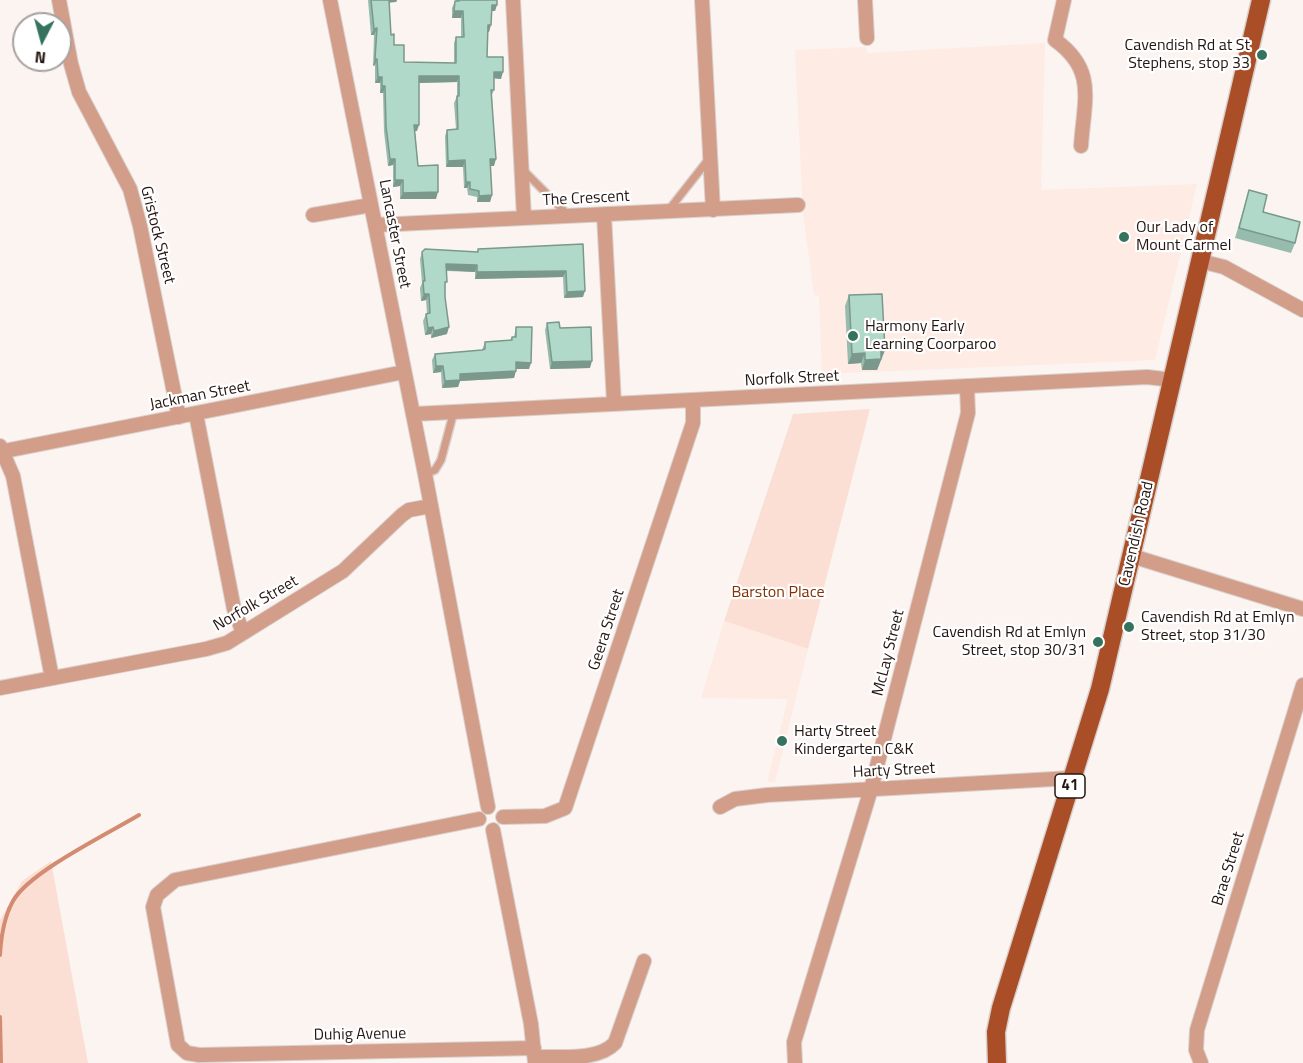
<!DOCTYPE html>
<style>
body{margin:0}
#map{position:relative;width:1303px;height:1063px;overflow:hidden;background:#fcf4f1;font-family:"Titillium Web",sans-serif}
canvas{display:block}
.north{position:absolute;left:12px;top:12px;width:60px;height:60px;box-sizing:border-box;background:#fff;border:2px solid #a7a2a0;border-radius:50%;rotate:186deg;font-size:16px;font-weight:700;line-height:24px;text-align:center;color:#241611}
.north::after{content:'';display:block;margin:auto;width:21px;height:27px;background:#36735f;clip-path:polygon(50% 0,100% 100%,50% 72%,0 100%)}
</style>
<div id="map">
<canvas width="1303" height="1063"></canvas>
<div class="north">N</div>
</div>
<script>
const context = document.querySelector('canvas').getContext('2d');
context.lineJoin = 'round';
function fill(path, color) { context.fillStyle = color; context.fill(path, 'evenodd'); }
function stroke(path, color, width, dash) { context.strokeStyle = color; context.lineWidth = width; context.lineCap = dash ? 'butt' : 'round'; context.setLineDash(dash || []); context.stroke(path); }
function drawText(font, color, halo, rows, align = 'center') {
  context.font = font + ' "Titillium Web",sans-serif'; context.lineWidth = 4.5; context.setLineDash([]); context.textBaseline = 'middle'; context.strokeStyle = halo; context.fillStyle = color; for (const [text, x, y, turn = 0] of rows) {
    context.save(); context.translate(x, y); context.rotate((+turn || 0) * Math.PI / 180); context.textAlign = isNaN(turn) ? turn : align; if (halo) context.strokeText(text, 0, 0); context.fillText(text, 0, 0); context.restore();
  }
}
fill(new Path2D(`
 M1045,43l-4,147 156,-6 -42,176 -333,14 -3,-78 -5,-1 -11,-82 -8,-163 71,-3 1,6z
 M724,621l84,28 -33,133h-8l21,-83 -87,-1z`), '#feebe3');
fill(new Path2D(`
 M870,409l-62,240 -84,-28 69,-207z
 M51,861l37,202h-88v-143l22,-39z`), '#fbdfd5');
stroke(new Path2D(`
 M0,955c1,-18 4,-38 13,-54 16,-29 96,-68 126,-86
 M0,1017l1,46`), '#d38c71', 4);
const service = new Path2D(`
 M522,169l45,45
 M668,211l40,-51
 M425,474l10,-4 6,-10 13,-49`);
const minor = new Path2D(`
 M59,0l12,64 8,28 51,97 10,37 39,191
 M330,0l95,474 63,333
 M513,0l11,218
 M702,0l11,210
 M865,0l2,38
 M1064,0l-9,40c42,30 29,60 26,106
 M313,215l58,-10
 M604,215l10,188
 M376,225l422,-20
 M1200,261l24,6 79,43
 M196,414l38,195 9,24
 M414,414l733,-37 26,3
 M0,446l13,30 39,202
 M0,452l404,-80
 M1132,556l171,53
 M0,688l206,-39 21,-6 116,-72 59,-56 7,-5 22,-4
 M720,807l15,-8 32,-4 305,-17
 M503,817l42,-1 20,-8 128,-385v-22
 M479,819l-304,61 -18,15 -4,12 25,138 9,8 12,2 335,-7
 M493,830l38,194 4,39
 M535,1057c24,-1 62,5 80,-14l29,-82
 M795,1063l-1,-21 77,-253 97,-376 -1,-26
 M1201,1063l-5,-13 1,-20 106,-345`);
const primary = new Path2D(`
 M997,1063l-1,-31 5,-24 99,-319 161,-689`);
stroke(service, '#d9d0cd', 10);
stroke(minor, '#d9d0cd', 16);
stroke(primary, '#d9d0cd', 21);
stroke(service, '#d29d89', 7);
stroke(minor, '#d29d89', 14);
stroke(primary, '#aa4e28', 18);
fill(new Path2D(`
 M368,0h29l-1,2h-7l2,33 3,10 10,17 50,1v-20l2,-6h5v-19h-9v-10l3,-7h1v-1h41l-2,11h-3l-3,21h-1l-1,25 14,22 -7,-1v12l-2,5 2,71h-4l2,29 -2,7h-13v-5l-9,-2 -1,-7h-3l-1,-21h-17l-1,-31 2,-6 9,-1 -2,-26 3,-7v-14l-38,1 -2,48h-2l3,35 18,33h-36v-13l-7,1v-22l-5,1 -4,-34 -1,-39h-3v-10h-5v-18l-2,1 1,-31h-3z
 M1249,190l14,22 32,31 -4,10 -56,-15z
 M583,244v53l-19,1 -1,-21 -88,2v-7l-29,-1 -1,18 2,45 -16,4v-4l-6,1 -2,-14 3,-7h1l-1,-14 -5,1 -1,-13 2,-5 -2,-24 2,-7h55l1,-3z
 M849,295l36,55 -8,20h-15l-1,-7 -13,1 -3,-58z
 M547,323l13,5 30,40 -40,1 -5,-39z
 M516,327l13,42h-13l-2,9 -54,3 -2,6 -16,1 -1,-16 -8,1 -1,-13 3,-6 47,-4 3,-8 25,-2 2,-3h2z`), '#97bbad');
fill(new Path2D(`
 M387,0h10l-1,2 -10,1z
 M492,5h5l-2,6h-6z
 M454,11h9l-2,7h-9z
 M488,25h3l-2,7h-4z
 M377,28l-3,7h-3l3,-6z
 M375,59h2l-2,6 -2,1z
 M494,72h9l-2,7 -10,-1z
 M419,76h40l-2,6 -41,1z
 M378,77h4l-2,6h-5z
 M382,86h3l-2,7h-3z
 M414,125h5l-2,6h-5z
 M390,159h5l-2,6 -5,1z
 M490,159h6l-2,7h-6z
 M465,160l-2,7h-17l2,-6z
 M395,180h8l-3,6 -7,1z
 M466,182h4l-3,6h-3z
 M438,192l-2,7h-36l3,-6z
 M492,195l-2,7h-13l2,-6z
 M446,264l31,1 -2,7 -32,-2z
 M566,271l-3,6 -88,2 2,-7z
 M585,291l-2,6 -19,1 3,-6z
 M424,294h5l-3,6 -5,1z
 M433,327l-2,7 -6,1 3,-7z
 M449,327l-2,7 -16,4 3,-7z
 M881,350h4l-8,20h-15l3,-10z
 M865,353l-4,10 -13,1 4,-10z
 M592,361l-2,7 -40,1 2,-7z
 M516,362l15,1 -2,6h-15z
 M436,366h7l-2,6 -8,1z
 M516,371l-2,7 -54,3 -2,6 -16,1 3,-7 15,-7z`), '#7b988d');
const building = new Path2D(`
 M371,0h18l2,35 3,-1v11h10v17l52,1v-26h8l-1,-26h-9l1,-10h4v-1h38v5h-5l-1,20h-3l-1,32h16v15h-9v18h-3l5,69h-6l2,36 -13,1v-5l-9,-2v-7h-4l-1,-22 -17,1 -1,-31 11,-1 -1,-33h2v-20h-40v49h-5l4,41 20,-1v27l-35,1v-13h-8v-21h-5l-4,-33 -1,-40h-3v-9h-4l-1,-18h-2l2,-31 -3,1z
 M1249,190l18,5 -4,17 37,10 -5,21 -56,-15z
 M583,244l2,47 -18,1 -1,-21 -89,1v-7l-31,-1 1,18h-2v15l4,30 -15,4 -1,-4 -5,1 -2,-14 4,-1 -1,-19h-5l-1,-13h2l-3,-29 3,-3 53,3v-3z
 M882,294l3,56h-4v9l-16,1v-7l-13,1 -3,-59z
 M559,322l1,6 31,-1 1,34 -40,1 -5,-39z
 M516,327h16l-1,36 -15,-1v9l-56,3v6l-15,1 -2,-15h-7l-1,-12 47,-4 3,-1v-7l27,-2v-3h4z`);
fill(building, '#b0d9c9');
stroke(building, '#7b988d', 1.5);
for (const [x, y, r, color] of [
 [1262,55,6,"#36735f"],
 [1124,237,6,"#36735f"],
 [853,336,6,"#36735f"],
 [1129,627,6,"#36735f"],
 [1098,642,6,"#36735f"],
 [782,741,6,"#36735f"]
]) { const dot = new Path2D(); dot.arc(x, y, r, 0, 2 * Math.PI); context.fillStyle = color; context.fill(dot); stroke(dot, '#fff', 2); }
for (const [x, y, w] of [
 [1070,786,30]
]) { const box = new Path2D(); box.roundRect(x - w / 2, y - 12, w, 24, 4.5); context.fillStyle = '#fff'; context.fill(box); stroke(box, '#241611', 1.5); }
drawText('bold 15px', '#241611', null, [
 ["41",1070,786]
]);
drawText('16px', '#241611', '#fff', [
 ["Cavendish Rd at St",1250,46,"right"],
 ["Stephens, stop 33",1250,64,"right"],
 ["Our Lady of",1136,228],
 ["Mount Carmel",1136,246],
 ["Harmony Early",865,327],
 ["Learning Coorparoo",865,345],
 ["Cavendish Rd at Emlyn",1141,618],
 ["Street, stop 31/30",1141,636],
 ["Cavendish Rd at Emlyn",1086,633,"right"],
 ["Street, stop 30/31",1086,651,"right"],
 ["Harty Street",794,732],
 ["Kindergarten C&K",794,750]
], 'left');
drawText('16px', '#241611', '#fff', [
 ["The Crescent",586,199,-3],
 ["Lancaster Street",394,234,79],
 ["Gristock Street",157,235,76],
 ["Norfolk Street",792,379,-3],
 ["Jackman Street",200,396,-11],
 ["Cavendish Road",1137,534,-77],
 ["Norfolk Street",256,604,-30],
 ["Geera Street",607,630,-72],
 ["McLay Street",889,653,-76],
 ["Harty Street",894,771,-3],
 ["Brae Street",1229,869,-73],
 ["Duhig Avenue",360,1035,-1]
]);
drawText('16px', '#853007', '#fff', [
 ["Barston Place",778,593]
]);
</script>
